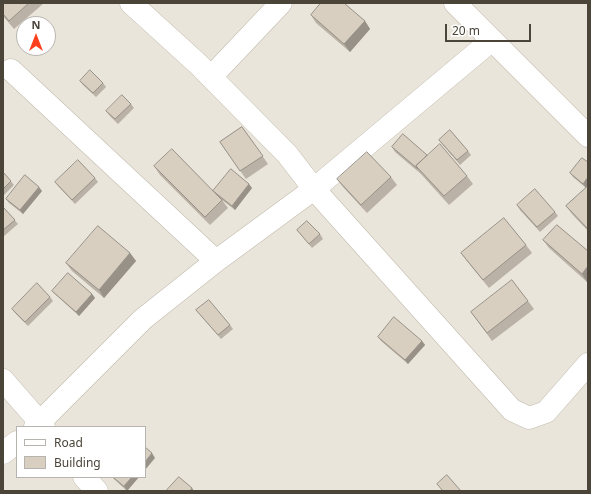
<!DOCTYPE html>
<style>
body{margin:0}
#map{position:relative;width:591px;height:494px;overflow:hidden;background:#f6f3ec;font-family:"Noto Sans",sans-serif}
canvas{display:block}
.frame{position:absolute;inset:0;border:4px solid #4b4439;pointer-events:none}
.legend{position:absolute;left:16px;top:426px;width:130px;height:52px;box-sizing:border-box;background:#fff;border:1px solid #b7b4b0;margin:0;padding:5px 7px;list-style:none;font-size:12px;color:#4b4439}
.legend li{display:flex;align-items:center;gap:8px;height:20px}
.legend b{width:20px;border:1px solid #b7b4b0}
.north{position:absolute;left:16px;top:16px;width:40px;height:40px;box-sizing:border-box;background:#fff;border:1px solid #b7b4b0;border-radius:50%;rotate:0deg;font-size:11px;font-weight:700;line-height:16px;text-align:center;color:#4b4439}
.north::after{content:'';display:block;margin:auto;width:14px;height:18px;background:#fc3f1d;clip-path:polygon(50% 0,100% 100%,50% 72%,0 100%)}
.scale{position:absolute;left:445px;top:24px;width:86px;height:18px;box-sizing:border-box;border:2px solid #4b4439;border-top:0;padding-left:5px;font-size:12px;line-height:14px;white-space:nowrap;color:#4b4439;-webkit-text-stroke:3px #fff;paint-order:stroke}
</style>
<div id="map">
<canvas width="591" height="494"></canvas>
<div class="frame"></div>
<ul class="legend">
<li><b style="height:5px;background:#fff"></b>Road</li>
<li><b style="height:11px;background:#d8cfc1"></b>Building</li>
</ul>
<div class="north">N</div>
<div class="scale">20 m</div>
</div>
<script>
const context = document.querySelector('canvas').getContext('2d');
context.lineJoin = 'round';
function fill(path, color) { context.fillStyle = color; context.fill(path, 'evenodd'); }
function stroke(path, color, width, dash) { context.strokeStyle = color; context.lineWidth = width; context.lineCap = dash ? 'butt' : 'round'; context.setLineDash(dash || []); context.stroke(path); }
fill(new Path2D(`
 M3,3h585v488h-585zM24,24h24v24h-24zM17,427h128v50h-128z`), '#eae5da');
const street = new Path2D(`
 M131,3l67,61 89,90 27,35 198,221 17,8 17,-6 42,-48
 M455,3l133,133
 M11,70l205,191
 M211,77l70,-74
 M3,380l41,47
 M35,427l108,-108 73,-58 98,-72 178,-149
 M3,453l14,-11
 M84,477l13,14`);
stroke(street, '#c2bbae', 23);
stroke(street, '#fff', 22);
fill(new Path2D(`
 M3,3h41l-30,26 -11,-13z
 M311,15l54,6 5,8 -20,23 -34,-29z
 M80,81l23,2 3,4 -10,10 -13,-12z
 M131,104l3,4 -16,16 -9,-9 -3,-4z
 M242,127l26,37 -22,15 -26,-37z
 M439,140l29,11 3,4 -11,10 -18,-21z
 M392,147l35,8 40,21 6,8 -24,21 -28,-31 -26,-22z
 M588,162v23l-2,2 2,-1v45l-16,-17 -6,-8 20,-18 -13,-11 -3,-4z
 M154,166l59,25 39,-3 -17,22 -13,-10 6,8 -18,17 -50,-50z
 M3,172l11,13 -11,11z
 M391,177l6,8 -30,28 -24,-26 -6,-8z
 M95,178l3,4 -23,22 -17,-18 -3,-4z
 M42,191l-19,23 -14,-11 -3,-4z
 M517,205l38,7 3,4 -18,16 -20,-22z
 M3,207l15,17 -15,13z
 M297,230l23,4 3,5 -11,9z
 M543,240l45,11 -1,31 -38,-34z
 M526,245l6,8 -43,35 -22,-27 -6,-8z
 M130,253l6,8 -32,37 -32,-27 -6,-8z
 M52,291l40,3 3,4 -16,18 -23,-21z
 M50,297l3,4 -25,25 -13,-13 -3,-4z
 M528,301l6,8 -42,32 -21,-29z
 M196,310l34,15 3,4 -12,10z
 M378,337l44,4 3,4 -17,19 -27,-23z
 M112,477h27l-12,14 -13,-12z`), '#bab2a6');
fill(new Path2D(`
 M365,21l5,8 -20,23 -6,-8z
 M588,177v8l-2,3 -3,-4z
 M249,184l3,4 -17,22 -3,-4z
 M39,187l3,4 -19,23 -3,-4z
 M130,253l6,8 -32,37 -5,-8z
 M588,266v15l-1,1 -5,-8z
 M92,294l3,4 -16,18 -3,-4z
 M422,341l3,4 -17,19 -3,-4z
 M152,453l3,5 -10,12v-8z
 M132,477h7l-12,14 -3,-5z
 M192,488l2,3h-4z`), '#979187');
const building = new Path2D(`
 M3,3h26l-20,18 -6,-7z
 M321,3h23l21,18 -21,23 -33,-29z
 M90,70l13,13 -10,10 -13,-12z
 M122,95l9,9 -16,15 -9,-8z
 M242,127l21,29 -23,15 -20,-29z
 M450,130l18,21 -11,9 -18,-20z
 M403,134l24,21 -11,11 2,3 -26,-22z
 M440,144l27,32 -23,20 -28,-30z
 M172,149l50,51 -17,17 -51,-51z
 M367,152l24,25 -30,28 -24,-26z
 M582,158l6,4v15l-5,7 -13,-11z
 M78,160l17,18 -23,22 -17,-18z
 M231,169l18,15 -17,22 -19,-15z
 M3,172l8,9 -8,8z
 M25,175l14,12 -19,23 -14,-11z
 M588,186v43l-22,-23z
 M535,189l20,23 -18,15 -20,-22z
 M3,207l12,13 -12,10z
 M504,218l22,27 -43,35 -22,-27z
 M307,221l13,13 -11,10 -12,-14z
 M557,225l31,26v15l-6,8 -39,-34z
 M98,226l32,27 -31,37 -33,-27z
 M68,273l24,21 -16,18 -24,-21z
 M512,280l16,21 -41,32 -16,-21z
 M37,283l13,14 -25,25 -13,-13z
 M209,300l21,25 -12,10 -22,-25z
 M394,317l28,24 -17,19 -27,-23z
 M145,447l7,6 -7,9z
 M447,475l14,16h-18l-6,-7z
 M113,477h19l-8,9z
 M179,477l13,11 -2,3h-24z`);
fill(building, '#d8cfc1');
stroke(building, '#979187', 1);
</script>
